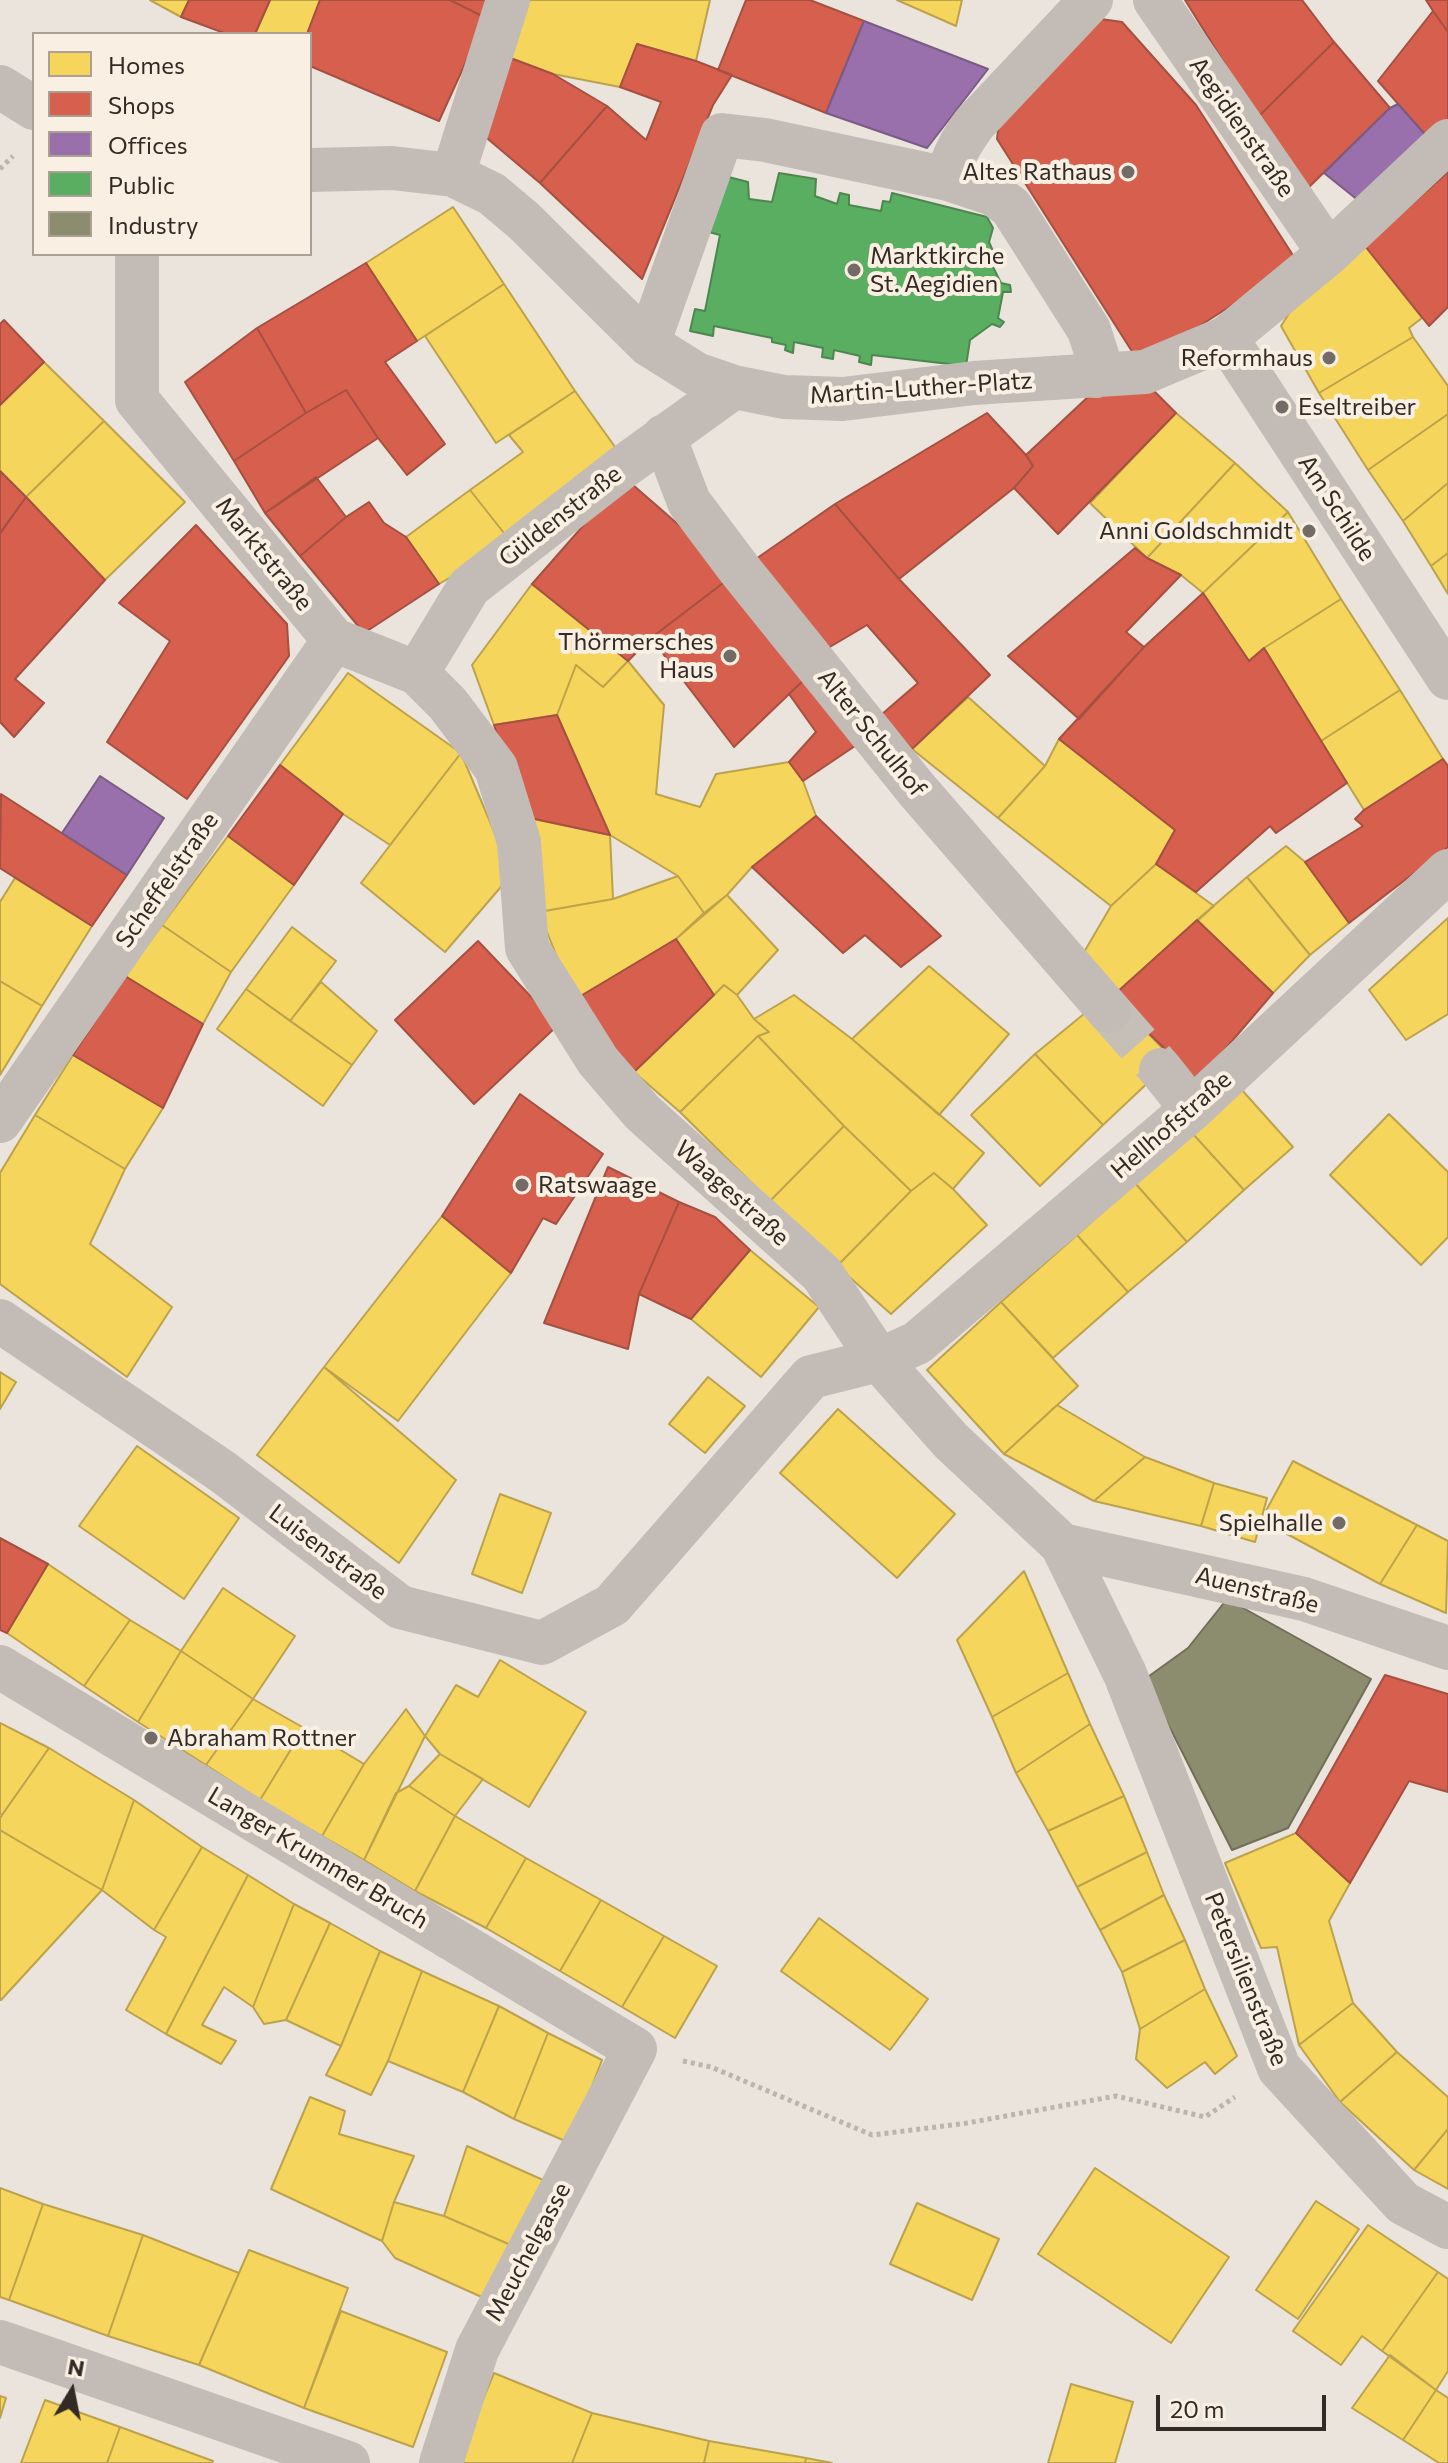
<!DOCTYPE html>
<meta charset="utf-8">
<style>
body{margin:0}
#map{position:relative;width:1448px;height:2463px;overflow:hidden;background:#eae4dc;font-family:Commissioner,sans-serif}
canvas{display:block}
.legend{position:absolute;left:32px;top:32px;width:280px;height:224px;box-sizing:border-box;background:#f9efe2;border:2px solid #aaa096;margin:0;padding:10px 14px;list-style:none;font-size:24px;color:#332a25}
.legend li{display:flex;align-items:center;gap:16px;height:40px}
.legend b{width:40px;border:2px solid #aaa096}
.north{position:absolute;left:32px;top:2351px;width:80px;height:80px;-webkit-text-stroke:6px #f9efe2;paint-order:stroke;rotate:10deg;font-size:22px;font-weight:700;line-height:32px;text-align:center;color:#332a25}
.north::after{content:'';display:block;margin:auto;width:28px;height:36px;background:#332a25;clip-path:polygon(50% 0,100% 100%,50% 72%,0 100%)}
.scale{position:absolute;left:1156px;top:2395px;width:170px;height:36px;box-sizing:border-box;border:4px solid #332a25;border-top:0;padding-left:10px;font-size:24px;line-height:28px;white-space:nowrap;color:#332a25;-webkit-text-stroke:6px #f9efe2;paint-order:stroke}
</style>
<div id="map">
<canvas width="1448" height="2463"></canvas>
<ul class="legend">
<li><b style="height:22px;background:#f6d55c"></b>Homes</li>
<li><b style="height:22px;background:#d6604d"></b>Shops</li>
<li><b style="height:22px;background:#9970ab"></b>Offices</li>
<li><b style="height:22px;background:#5aae61"></b>Public</li>
<li><b style="height:22px;background:#8c8c6e"></b>Industry</li>
</ul>
<div class="north">N</div>
<div class="scale">20 m</div>
</div>
<script>
const context = document.querySelector('canvas').getContext('2d');
context.lineJoin = 'round';
function fill(path, color) { context.fillStyle = color; context.fill(path, 'evenodd'); }
function stroke(path, color, width, dash) { context.strokeStyle = color; context.lineWidth = width; context.lineCap = dash ? 'butt' : 'round'; context.setLineDash(dash || []); context.stroke(path); }
function drawText(font, color, halo, rows, align = 'center') {
  context.font = font + ' Commissioner,sans-serif'; context.lineWidth = 8; context.setLineDash([]); context.textBaseline = 'middle'; context.strokeStyle = halo; context.fillStyle = color; for (const [text, x, y, turn = 0] of rows) {
    context.save(); context.translate(x, y); context.rotate((+turn || 0) * Math.PI / 180); context.textAlign = isNaN(turn) ? turn : align; if (halo) context.strokeText(text, 0, 0); context.fillText(text, 0, 0); context.restore();
  }
}
const homes = new Path2D(`
 M150,0h39l-8,17z
 M270,0h50l-13,34h-52z
 M523,0h187l-14,61 -59,-17 -17,43 -67,-13 -48,-18z
 M897,0h65l-6,26z
 M453,207l51,77 -87,57 -51,-78z
 M1365,246l57,72 -13,10 4,9 -94,56 -38,-67 23,-36z
 M504,284l71,107 -79,52 -71,-107z
 M1413,337l35,49v28l-80,56 -49,-77z
 M44,362l60,59 -78,76 -26,-26v-66z
 M575,391l48,67 -112,84 -41,-52 53,-38 -14,-17z
 M1176,413l59,50 -88,95 -57,-55z
 M1448,414v69l-45,38 -35,-51z
 M104,421l81,81 -80,78 -79,-83z
 M1235,463l53,49 -85,81 -22,-18 -34,-17z
 M1448,483v70l-17,13 -28,-45z
 M470,490l41,52 -72,42 -33,-47z
 M1288,512l53,87 -77,49 -15,13 -46,-68z
 M1448,553v41l-17,-28z
 M532,584l96,77 -25,26 -27,-22 -19,50 -63,10 -22,-60z
 M1341,599l59,91 -79,51 -57,-93z
 M628,661l36,44 -8,89 44,13 16,-33 73,-12 14,19 13,35 -64,51 -25,28 -23,18 -26,-37 -68,-41 -53,-120 19,-50 27,22z
 M348,673l113,80 -71,92 -47,-31 -63,-49z
 M1400,690l43,69 -79,51 -43,-69z
 M968,697l77,69 -47,52 -86,-69z
 M1059,739l116,91 -19,34 -45,42 -113,-88 47,-52z
 M461,753l51,121 -67,78 -84,-69z
 M525,817l85,18 3,64 -74,13z
 M228,836l66,49 -63,87 -69,-47z
 M1286,846l19,16 44,61 -39,32 -63,-78z
 M1156,864l58,42 -99,88 -35,-35 31,-53z
 M678,876l26,37 -28,26 -102,61 -35,-88 74,-13z
 M1247,877l63,78 -37,38 -76,-73z
 M15,878l77,48 -50,80 -42,-25v-79z
 M727,895l51,55 -41,45 -13,-10 -10,10 -38,-56z
 M1448,918v96l-42,26 -37,-50z
 M162,925l69,47 -28,52 -78,-48z
 M292,927l44,34 -46,60 -44,-32z
 M929,966l80,68 -70,81 -87,-76z
 M0,981l42,25 -42,69z
 M321,982l56,49 -25,34 -62,-44z
 M724,985l13,10 17,24 15,13 -11,4 -78,76 -46,-40z
 M246,989l106,76 -29,41 -106,-77z
 M794,995l58,44 132,114 -31,36 -19,-16 -23,18 -67,-65 -86,-90 11,-4 -15,-13z
 M1090,1009l38,4 45,46 -70,66 -68,-71z
 M758,1036l86,90 -74,75 -90,-89z
 M1035,1054l68,71 -63,61 -69,-71z
 M73,1055l90,53 -38,61 -90,-54z
 M1241,1089l52,58 -49,43 -51,-56z
 M1389,1114l59,58v65l-27,28 -91,-90z
 M35,1115l90,54 -35,75 82,63 -45,70 -127,-93v-111z
 M844,1126l67,65 -74,75 -67,-65z
 M1193,1134l51,56 -57,52 -52,-59z
 M934,1173l19,16 34,36 -96,89 -54,-48 74,-75z
 M1135,1183l52,59 -59,50 -51,-57z
 M442,1216l69,57 -113,148 -74,-54z
 M1077,1235l51,57 -75,66 -52,-56z
 M750,1250l69,57 -58,70 -70,-58z
 M1001,1302l77,84 -74,68 -77,-84z
 M324,1367l132,113 -57,83 -142,-108z
 M0,1372l16,10 -16,27z
 M708,1377l37,29 -40,47 -36,-29z
 M1057,1405l88,52 -51,44 -90,-47z
 M838,1409l117,105 -58,64 -117,-105z
 M137,1446l102,72 -55,81 -105,-73z
 M1145,1457l69,26 -13,43 -107,-25z
 M1293,1461l124,64 -37,59 -119,-64z
 M1214,1483l53,15 -12,44 -54,-16z
 M500,1494l51,19 -29,80 -50,-19z
 M1417,1525l31,16 -2,72 -66,-29z
 M48,1564l82,56 -46,66 -77,-53z
 M1024,1571l44,102 -76,44 -35,-77z
 M223,1588l72,48 -42,63 -72,-48z
 M130,1620l51,31 -43,71 -54,-36z
 M181,1651l72,48 -47,66 -68,-43z
 M500,1660l86,52 -57,95 -89,-53 -15,-18 31,-51 22,12z
 M1068,1673l22,51 -74,49 -24,-56z
 M253,1699l51,29 -44,72 -54,-35z
 M406,1709l19,27 -61,124 -42,-24 42,-72z
 M0,1723l49,25 -47,67 -2,-1z
 M1090,1724l34,72 -76,35 -32,-58z
 M304,1728l60,36 -42,72 -62,-36z
 M49,1748l85,52 -32,90 -102,-60v-12z
 M440,1754l43,25 -28,37 -46,-30z
 M409,1786l46,30 -40,75 -51,-31 32,-67z
 M1124,1796l23,56 -70,35 -29,-56z
 M134,1800l68,47 -48,83 -52,-40z
 M455,1816l71,42 -40,70 -71,-37z
 M0,1830l102,60 -101,110h-1z
 M1296,1833l54,50 -21,38 24,82 -54,42 -22,-98 -16,1 -36,-85z
 M202,1847l46,28 -82,159 -40,-24 40,-73 -12,-7z
 M1147,1852l17,43 -64,35 -23,-43z
 M526,1858l75,42 -41,71 -74,-43z
 M248,1875l46,29 -41,103 -29,-20 -22,38 34,16 -15,23 -55,-30z
 M1164,1895l21,45 -63,32 -22,-42z
 M601,1900l63,36 -42,71 -62,-36z
 M294,1904l36,19 -44,97 -22,4 -11,-17z
 M819,1918l109,81 -38,51 -109,-79z
 M330,1923l50,28 -39,95 -55,-26z
 M664,1936l53,30 -42,72 -53,-31z
 M1185,1940l20,49 -65,40 -18,-57z
 M380,1951l42,20 -34,90 -17,34 -45,-20 15,-29z
 M422,1971l77,35 -36,86 -75,-31z
 M1205,1989l32,67 -22,18 -10,-12 -38,26 -31,-29 4,-30z
 M1353,2003l44,49 -57,50 -41,-57z
 M499,2006l49,27 -34,86 -51,-27z
 M548,2033l54,27 -32,83 -56,-24z
 M1397,2052l51,45v32l-34,41 -74,-68z
 M310,2097l35,14 -6,23 75,22 -20,46 -12,39 -111,-52z
 M1448,2129v60l-34,-19z
 M467,2146l85,38 -32,65 -76,-33z
 M1095,2168l134,89 -58,86 -133,-89z
 M0,2188l43,16 -34,96 -9,-3z
 M1316,2201l43,28 -61,90 -42,-29z
 M394,2202l50,14 76,33 -25,54 -100,-45 -13,-17z
 M917,2203l82,36 -27,61 -82,-36z
 M43,2204l100,31 -35,101 -99,-36z
 M1368,2225l70,47 -56,79 -20,-15 -21,29 -48,-34z
 M143,2235l96,38 -40,92 -91,-29z
 M249,2250l99,38 -44,120 -105,-43z
 M1438,2272l10,7v92l-12,19 -54,-39z
 M341,2311l106,41 -34,95 -109,-39z
 M1390,2355l46,35 -33,50 -51,-32z
 M494,2373l98,40 -20,50h-107l-7,-3z
 M1071,2384l62,18 -18,61h-67z
 M1436,2390l12,8v65h-9l-36,-23z
 M0,2396l6,2 -6,20z
 M45,2400l75,27 -13,36h-86z
 M592,2413l117,28 -5,22h-132z
 M120,2427l93,34 -1,2h-105z
 M709,2441l97,17 -1,5h-101z
 M806,2458l26,5h-27z`);
fill(homes, '#f6d55c');
stroke(homes, '#bca24c', 2);
const shops = new Path2D(`
 M189,0h81l-15,34h-28l-46,-17z
 M320,0h130l36,18 -47,103 -129,-55v-32h-3z
 M450,0h40l-4,18z
 M746,0h64l54,21 -38,92 -108,-43z
 M1185,0h117l32,42 -76,75z
 M1426,0h22v32l-15,-21z
 M1433,11l15,21v88l-19,19 -51,-58z
 M1101,19l21,3 74,83 102,158 -158,101 -143,-225 2,-17z
 M1334,42l56,66 -81,79 -51,-70z
 M637,44l59,17 36,14 -19,30 -71,174 -102,-96 67,-77 39,34 15,-38 -41,-15z
 M505,56l48,18 54,32 -67,77 -58,-49z
 M1448,172v135l-19,19 -64,-80z
 M366,263l51,78 -32,21 60,82 -38,31 -29,-37 -32,-48 -40,23 -49,-85z
 M4,320l40,42 -44,43v-81z
 M257,328l49,85 -72,48 -49,-79z
 M1152,389l24,24 -118,121 -44,-46 19,-22 -7,-11 64,-60z
 M346,390l32,48 -113,75 -31,-52 72,-48z
 M987,413l39,42 7,11 -19,22 -115,91 -64,-75z
 M0,471l26,26 -26,36z
 M316,477l30,40 -46,39 -35,-43z
 M625,478l110,96 -84,64 -23,23 -96,-77z
 M26,497l79,83 -90,99 29,24 -30,34 -14,-15v-188z
 M369,502l15,21 22,14 33,47 -75,49 -64,-77 46,-39z
 M835,504l64,75 91,96 -78,74 -31,-34 37,-32 -51,-58 -44,26 -73,-88z
 M196,525l91,99 2,32 -102,143 -80,-57 63,-101 -51,-38z
 M1135,548l12,10 34,17 -55,57 18,15 -65,72 -71,-63z
 M735,574l75,100 -76,73 -83,-109z
 M1203,593l46,68 15,-13 83,135 -71,50 -6,-7 -74,66 -40,-28 19,-34 -116,-91 85,-92z
 M810,674l48,70 -55,37 -14,-19 27,-30 -27,-38z
 M557,715l53,120 -85,-18 -31,-92z
 M1443,759l5,7v81l-99,76 -44,-61 58,-36 -8,-7 9,-9z
 M280,765l63,49 -49,71 -66,-49z
 M1,794l126,81 -35,51 -92,-58z
 M816,816l125,120 -40,31 -36,-32 -22,18 -91,-86z
 M1197,920l76,73 -75,88 -70,-68 -13,-19z
 M676,939l38,56 -80,77 -60,-72z
 M478,941l80,84 -84,79 -79,-84z
 M125,976l78,48 -40,84 -90,-53z
 M520,1094l83,60 -47,70 -13,-6 -32,55 -69,-57z
 M608,1167l71,35 -40,92 -11,55 -84,-26z
 M679,1202l36,15 35,33 -59,69 -52,-25z
 M0,1538l48,26 -41,69 -7,-3z
 M1385,1675l63,19v98l-39,-11 -59,102 -54,-50z`);
fill(shops, '#d6604d');
stroke(shops, '#a55041', 2);
const offices = new Path2D(`
 M864,21l124,48 -61,79 -101,-35z
 M1398,104l31,35 -70,62 -35,-28 66,-65z
 M100,776l64,42 -37,57 -65,-42z`);
fill(offices, '#9970ab');
stroke(offices, '#7a5b83', 2);
const public = new Path2D(`
 M779,173l37,6 -1,17 22,8 3,-11 9,2v10l32,6 2,-10 7,1 2,-9 95,24 6,11 -4,14 4,9 -5,6 13,26 9,2 1,7h-8l-5,26 6,4 -4,5 -8,-3 -22,16 -4,26 -94,-11 -1,10 -12,-3 1,-6 -26,-6 -1,9 -11,-2 1,-9 -29,-6 -1,11 -8,-3 1,-5 -14,-3v-4l-58,-12 -1,10 -23,-5 5,-22 10,2 15,-76 -15,-4 12,-57 31,8 1,17 23,3z`);
fill(public, '#5aae61');
stroke(public, '#4e864f', 2);
const industry = new Path2D(`
 M1227,1599l144,80 -83,149 -56,22 -87,-171 43,-31z`);
fill(industry, '#8c8c6e');
stroke(industry, '#716f58', 2);
stroke(new Path2D(`
 M1109,1011l52,59`), '#c5bfb7', 44, [44, 22]);
stroke(new Path2D(`
 M0,169l13,-13
 M683,2061l28,6 161,68 95,-12 149,-27 89,21 30,-20`), '#bcb4ae', 5, [4, 4]);
stroke(new Path2D(`
 M1155,0l174,253
 M0,87l34,21
 M310,170l82,-2 61,7 39,19 32,27 124,123 48,30 38,13 50,10 59,2 131,-16 171,-11 81,-34 103,-85 119,-112
 M453,175l55,-175
 M948,179l45,15 18,13 78,123 8,25 -1,21
 M137,254v146l197,240 83,33 31,31 48,64 23,74 8,106 71,113 44,51 180,162 57,86 72,81 111,104 63,129 154,394 124,135 45,24
 M1226,338l222,340
 M648,344l74,-209 43,5 183,39c4,-22 13,-37 26,-55l117,-124
 M664,436l25,66 51,68 177,220 192,221
 M417,673l52,-86 154,-120 111,-80
 M1161,1070l31,39
 M0,1121l334,-481
 M0,1321l223,151 177,135 142,36 70,-38 199,-228 68,-17 38,-17 275,-234 256,-238
 M1062,1545l242,54 144,49
 M0,1667l635,382 -158,301 -36,113
 M0,2342l348,121`), '#c3bcb6', 44);
for (const [x, y, r, color] of [
 [1128,172,8,"#736b65"],
 [854,270,8,"#736b65"],
 [1329,358,8,"#736b65"],
 [1282,407,8,"#736b65"],
 [1309,531,8,"#736b65"],
 [730,656,8,"#736b65"],
 [522,1185,8,"#736b65"],
 [1339,1523,8,"#736b65"],
 [151,1738,8,"#736b65"]
]) { const dot = new Path2D(); dot.arc(x, y, r, 0, 2 * Math.PI); context.fillStyle = color; context.fill(dot); stroke(dot, '#f9efe2', 3); }
drawText('24px', '#332a25', '#f9efe2', [
 ["Aegidienstraße",1242,127,55],
 ["Martin-Luther-Platz",921,388,-4],
 ["Am Schilde",1337,508,57],
 ["Güldenstraße",560,516,-38],
 ["Marktstraße",264,554,51],
 ["Alter Schulhof",872,733,51],
 ["Scheffelstraße",167,880,-55],
 ["Hellhofstraße",1171,1125,-41],
 ["Waagestraße",732,1193,42],
 ["Luisenstraße",328,1552,37],
 ["Auenstraße",1257,1590,14],
 ["Langer Krummer Bruch",318,1858,31],
 ["Petersilienstraße",1246,1979,68],
 ["Meuchelgasse",528,2252,-62]
]);
drawText('24px', '#332a25', '#f9efe2', [
 ["Altes Rathaus",1112,172],
 ["Marktkirche",870,256,"left"],
 ["St. Aegidien",870,284,"left"],
 ["Reformhaus",1313,358],
 ["Eseltreiber",1298,407,"left"],
 ["Anni Goldschmidt",1293,531],
 ["Thörmersches",714,642],
 ["Haus",714,670],
 ["Ratswaage",538,1185,"left"],
 ["Spielhalle",1323,1523],
 ["Abraham Rottner",167,1738,"left"]
], 'right');
</script>
